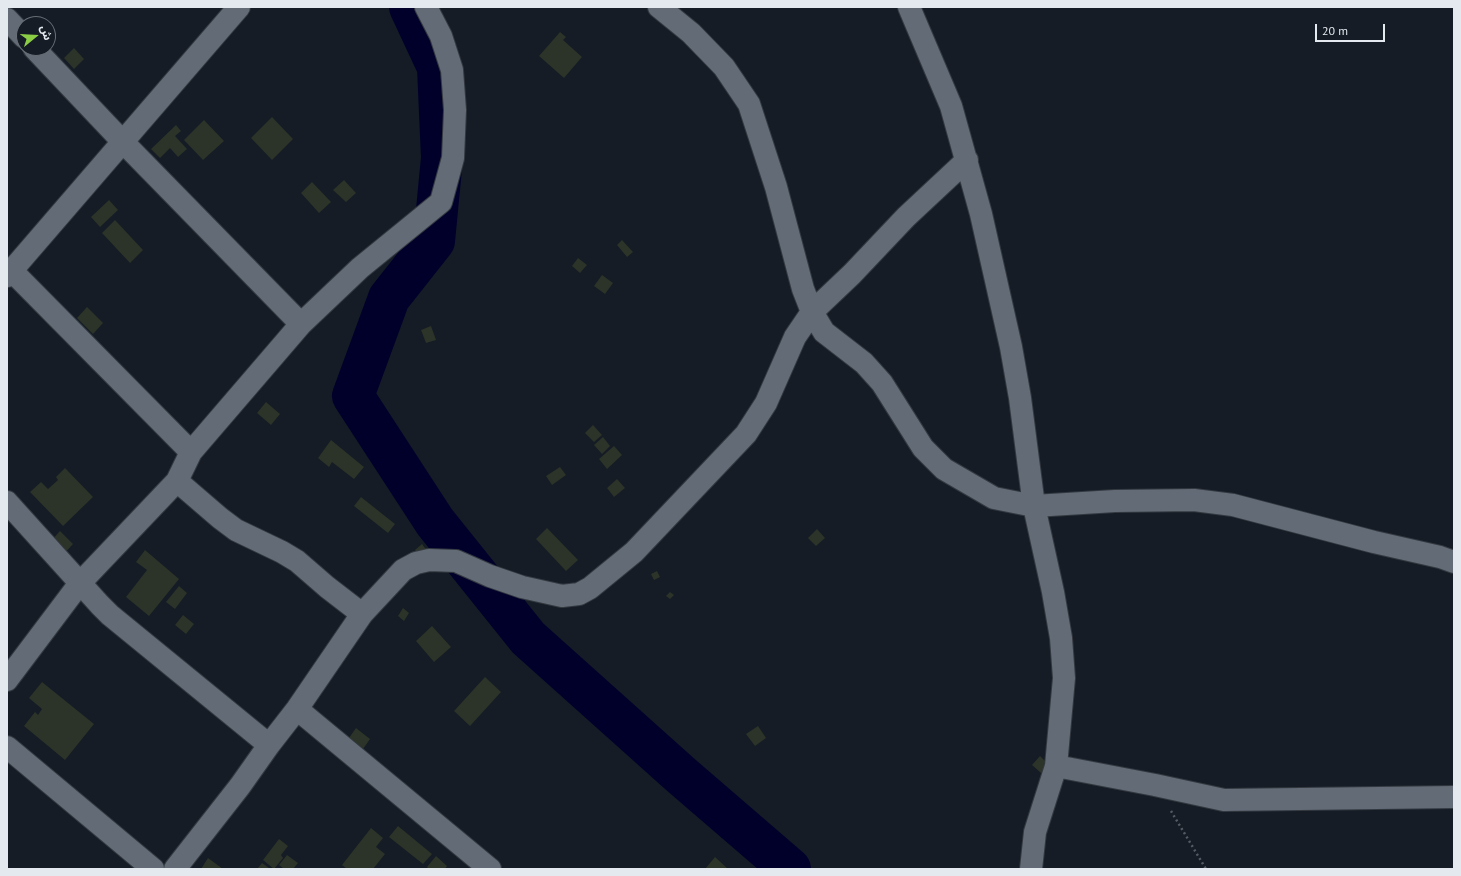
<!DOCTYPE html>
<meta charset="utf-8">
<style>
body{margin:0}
#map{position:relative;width:1461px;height:876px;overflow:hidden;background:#151c25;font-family:"PT Sans","Noto Sans Arabic",sans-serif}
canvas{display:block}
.frame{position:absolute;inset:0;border:8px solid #e4e9ef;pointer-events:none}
.north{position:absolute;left:16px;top:16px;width:40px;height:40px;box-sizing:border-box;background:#151c25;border:1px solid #686e76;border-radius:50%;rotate:72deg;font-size:11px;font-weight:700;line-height:16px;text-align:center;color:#e4e9ef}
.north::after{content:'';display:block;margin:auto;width:14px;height:18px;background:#8bce46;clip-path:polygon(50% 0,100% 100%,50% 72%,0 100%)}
.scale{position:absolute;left:1315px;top:24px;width:70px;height:18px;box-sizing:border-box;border:2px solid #e4e9ef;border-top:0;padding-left:5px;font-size:12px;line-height:14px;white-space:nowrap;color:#e4e9ef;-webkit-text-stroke:3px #151c25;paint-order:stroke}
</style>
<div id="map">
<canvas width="1461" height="876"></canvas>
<div class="frame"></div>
<div class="north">ش</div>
<div class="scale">20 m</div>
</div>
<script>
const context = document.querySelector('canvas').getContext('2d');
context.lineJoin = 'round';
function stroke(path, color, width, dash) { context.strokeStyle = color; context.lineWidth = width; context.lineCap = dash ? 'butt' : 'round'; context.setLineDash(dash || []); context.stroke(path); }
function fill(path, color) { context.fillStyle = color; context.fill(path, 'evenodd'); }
stroke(new Path2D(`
 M410,7l28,60 4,91 -8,83 -45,57 -36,98 82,126 93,116 153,137 109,94`), '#00002b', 42);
fill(new Path2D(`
 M560,32l6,5 -3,3 19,17 -18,21 -25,-22z
 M74,48l10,11 -10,10 -10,-11z
 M272,117l21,22 -21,21 -21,-22z
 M204,120l20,21 -21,19 -19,-20z
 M176,125l5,6 -6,5 12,13 -9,8 -8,-9 -10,10 -9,-9z
 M344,180l12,13 -10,9 -13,-12z
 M312,182l19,20 -12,11 -18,-20z
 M109,200l9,10 -18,17 -9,-10z
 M115,220l28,30 -13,13 -28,-30z
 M622,240l11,12 -6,5 -10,-12z
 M578,258l9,7 -7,8 -8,-7z
 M602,275l11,8 -8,11 -11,-8z
 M87,307l16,16 -10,11 -16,-16z
 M431,326l5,14 -10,3 -5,-13z
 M266,402l14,12 -9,11 -14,-12z
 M593,425l9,10 -8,7 -9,-9z
 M603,437l7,9 -8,8 -8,-9z
 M331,440l33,27 -10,12 -22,-17 -3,5 -11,-9z
 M614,446l8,9 -15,14 -8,-10z
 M560,467l6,8 -14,10 -6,-9z
 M65,468l28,29 -30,29 -33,-34 11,-10 7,7 10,-9 -2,-3z
 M617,479l8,9 -11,9 -7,-9z
 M361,497l34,27 -7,9 -34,-27z
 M547,528l31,32 -12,11 -30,-32z
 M817,529l8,9 -9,8 -8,-8z
 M60,531l13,13 -10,11 -13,-13z
 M422,544l5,7 -7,6 -5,-7z
 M145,550l34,29 -30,37 -23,-19 21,-27 -11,-8z
 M657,571l3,6 -6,3 -3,-6z
 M179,586l8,7 -12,16 -9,-7z
 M670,592l4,3 -4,4 -4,-3z
 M403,608l6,5 -5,8 -6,-5z
 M183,615l11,9 -8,10 -11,-9z
 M432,626l19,21 -17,15 -18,-21z
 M485,677l16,15 -31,34 -16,-15z
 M42,682l52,42 -29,36 -41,-34 11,-14 3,3 4,-6 -13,-11z
 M758,726l8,12 -11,8 -9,-12z
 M356,728l14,11 -7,10 -14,-11z
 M1040,756l9,9 -8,8 -9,-8z
 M398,826l34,28 -9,10 -34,-27z
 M371,828l12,10 -7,9 9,7 -12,15h-26l-5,-4z
 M279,839l9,7 -7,9 2,3 -9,11 -11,-9z
 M287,855l11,8 -5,6h-9l-5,-4z
 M436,856l11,10 -2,3h-16l-2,-2z
 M715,857l13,12h-23z
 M208,858l15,11h-22z
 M262,863l7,5 -1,1h-11z`), '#2c3328');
const minor = new Path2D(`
 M659,7l32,26 33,34 25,37 27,83 27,102 9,23 12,20 40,31 18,20 41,65 21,21 50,29 40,8 81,-5 79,-1 39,5 141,37 66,15 14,5
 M909,7l42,99 30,108 30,133 9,51 14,108 19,86 8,46 3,40 -8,88 -21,66 -4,37
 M7,19l17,18
 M34,48l89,94 178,182
 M12,271l179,181
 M7,276l232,-269
 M177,481l43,37 16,12 46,22 15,9 30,26 35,27
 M7,502l93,103 10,10 159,130
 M7,680l73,-97 97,-102 14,-29 110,-128 59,-56 81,-66 12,-44 2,-48 -3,-40 -11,-34 -15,-29
 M297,709l193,160
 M7,747l146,122
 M1056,766l99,19 69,15 230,-3
 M175,869l65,-83 29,-41 28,-36 65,-95 41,-44 13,-7 13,-3 27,1 34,15 32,11 40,9 17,-2 11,-6 44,-36 112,-118 20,-31 29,-66 17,-25 40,-38 54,-57 61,-57`);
stroke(minor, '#343940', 24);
stroke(new Path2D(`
 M1171,811l35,58`), '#555b63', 2.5, [2, 3]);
stroke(minor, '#626b76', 22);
</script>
